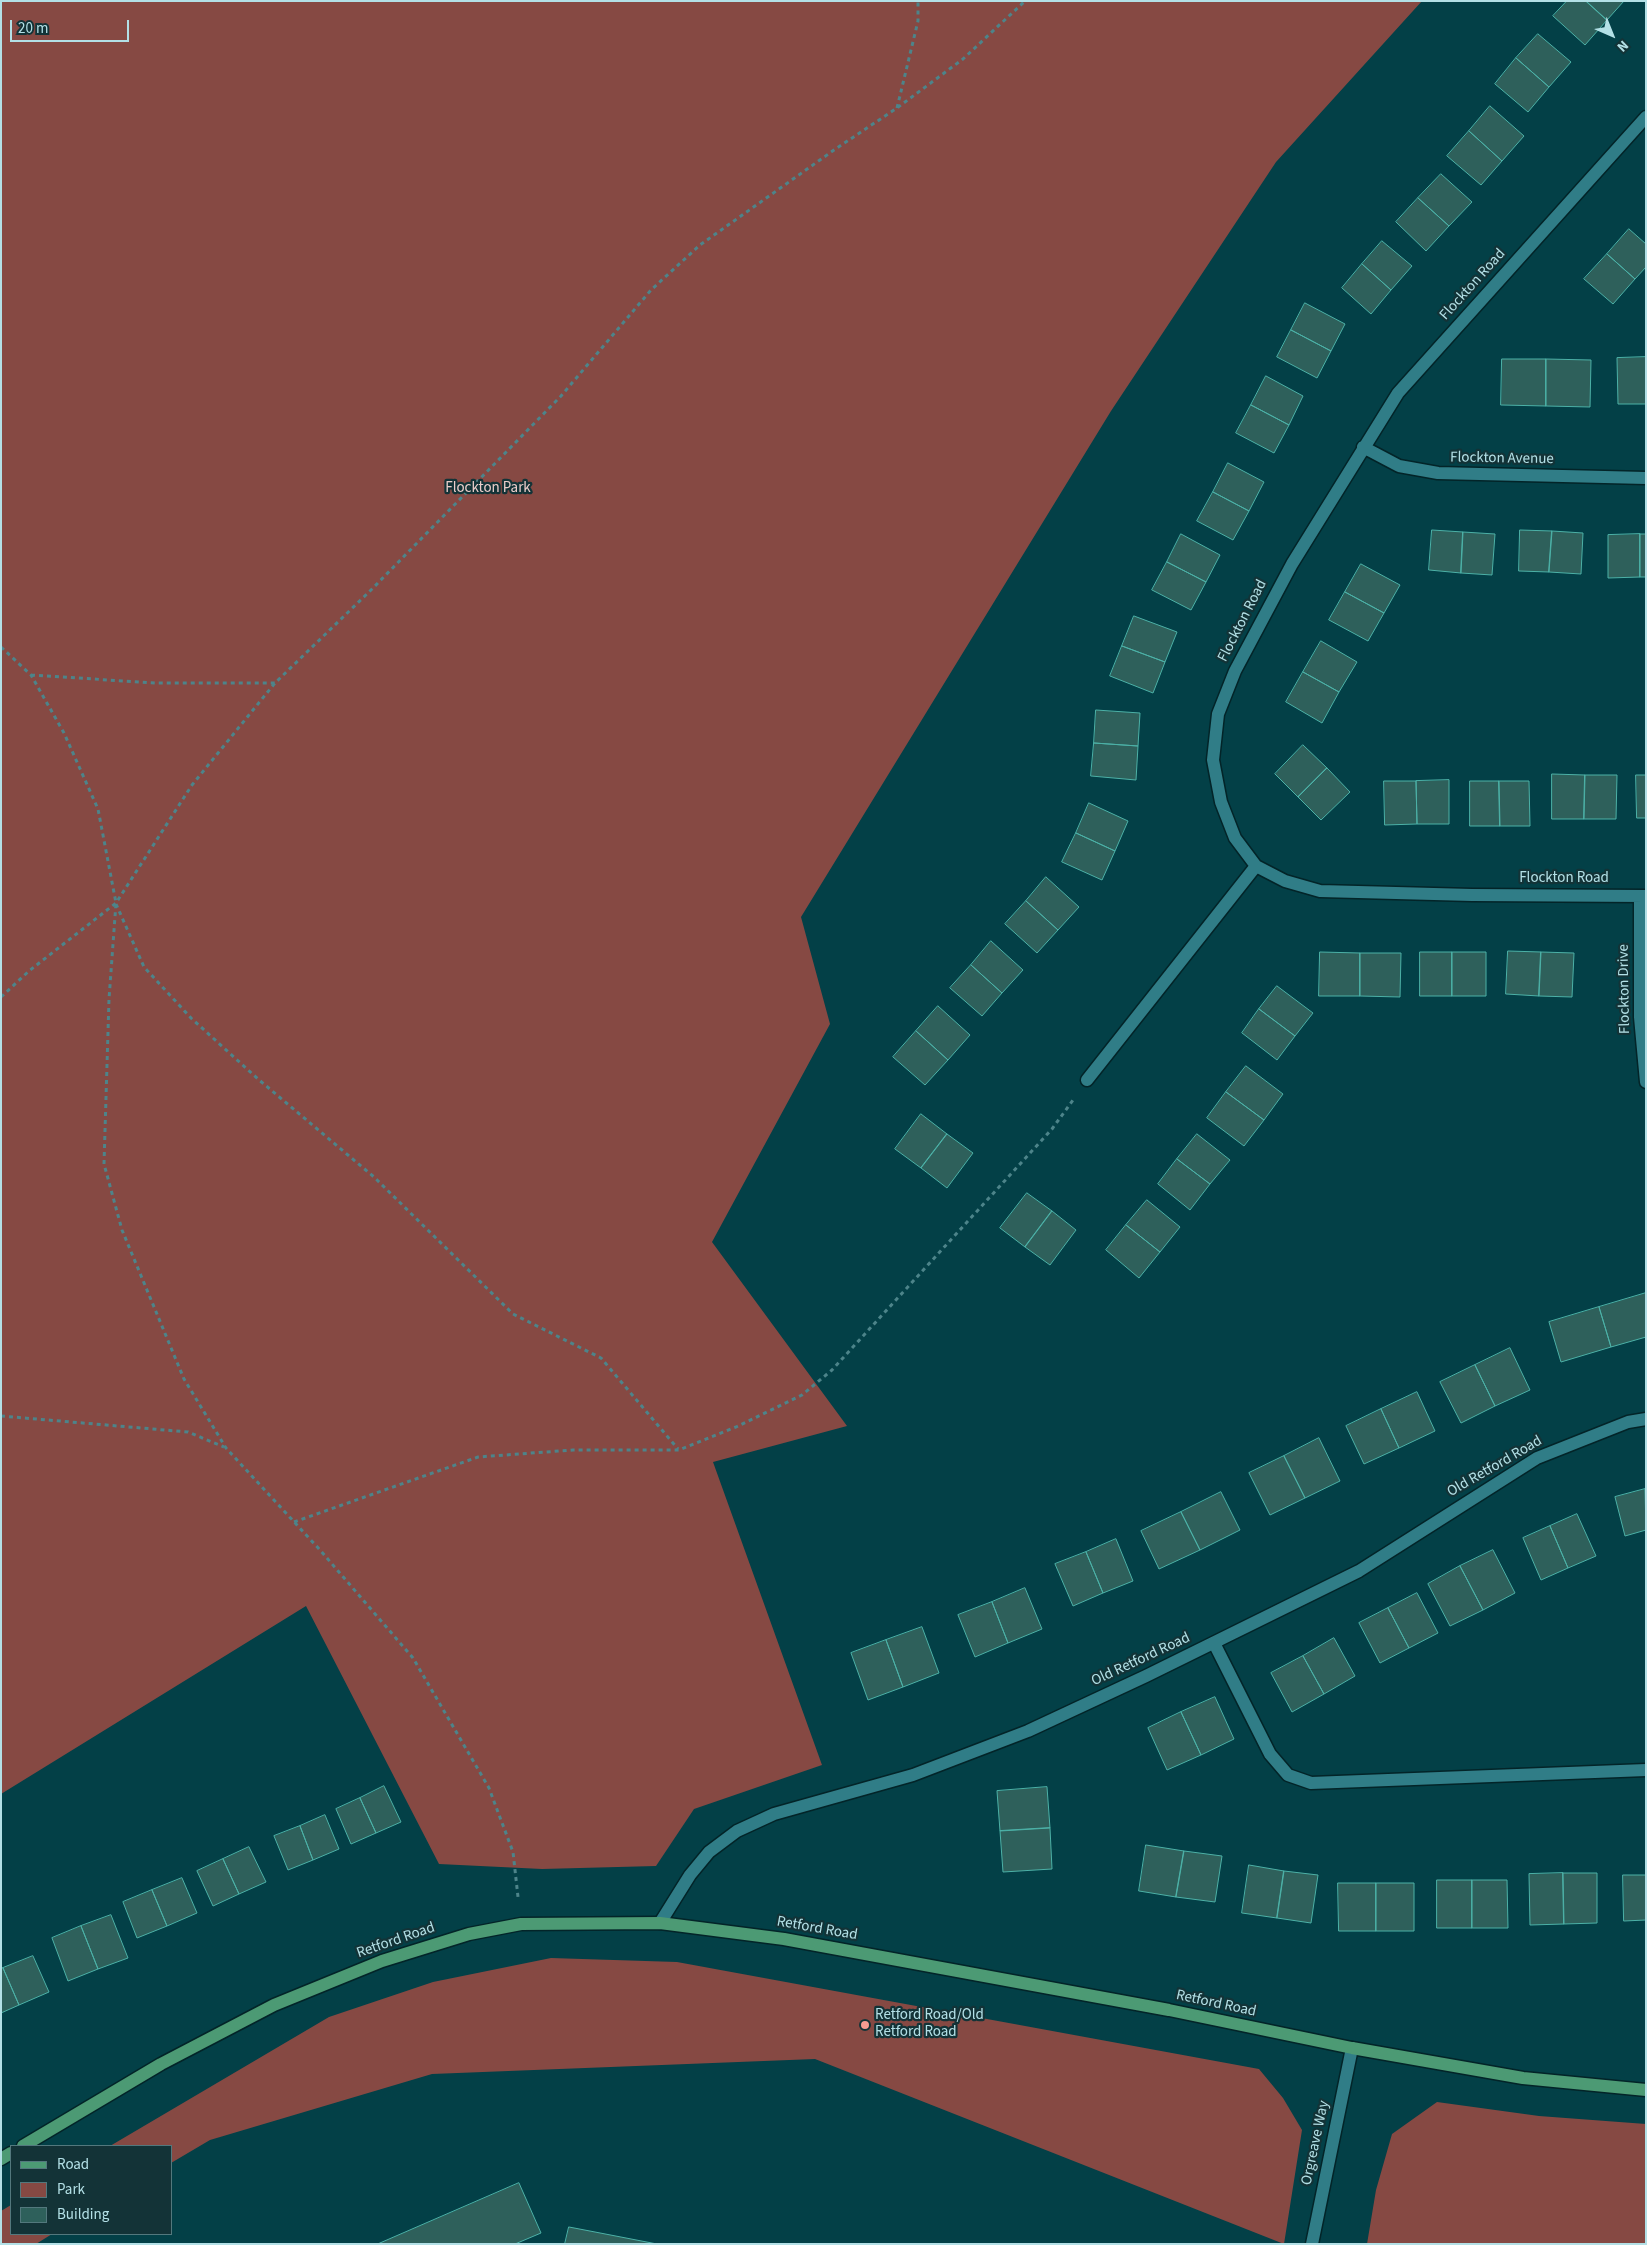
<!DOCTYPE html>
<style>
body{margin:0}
#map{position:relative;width:1647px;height:2245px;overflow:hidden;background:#034047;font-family:"Source Sans 3",sans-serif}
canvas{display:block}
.frame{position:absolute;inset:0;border:2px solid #b3e0e6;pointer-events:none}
.legend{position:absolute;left:10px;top:2145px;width:162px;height:90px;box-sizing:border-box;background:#133337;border:1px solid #53787d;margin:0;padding:6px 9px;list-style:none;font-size:15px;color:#b3e0e6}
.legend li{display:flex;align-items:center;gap:10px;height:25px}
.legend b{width:25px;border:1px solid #53787d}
.north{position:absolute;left:1587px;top:10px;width:50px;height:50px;-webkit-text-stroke:4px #133337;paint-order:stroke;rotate:136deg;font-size:14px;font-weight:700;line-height:20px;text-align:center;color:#b3e0e6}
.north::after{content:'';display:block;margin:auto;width:18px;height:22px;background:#b3e0e6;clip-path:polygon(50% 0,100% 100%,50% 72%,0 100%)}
.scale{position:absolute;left:10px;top:20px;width:119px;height:22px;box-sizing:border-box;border:2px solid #b3e0e6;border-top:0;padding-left:6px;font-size:15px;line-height:18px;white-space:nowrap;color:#b3e0e6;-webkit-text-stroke:4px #133337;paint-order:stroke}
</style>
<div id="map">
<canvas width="1647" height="2245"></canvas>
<div class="frame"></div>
<ul class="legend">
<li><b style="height:6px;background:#4c9a74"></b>Road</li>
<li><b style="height:14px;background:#864943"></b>Park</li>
<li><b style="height:14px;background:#2e605b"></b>Building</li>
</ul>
<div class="north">N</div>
<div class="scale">20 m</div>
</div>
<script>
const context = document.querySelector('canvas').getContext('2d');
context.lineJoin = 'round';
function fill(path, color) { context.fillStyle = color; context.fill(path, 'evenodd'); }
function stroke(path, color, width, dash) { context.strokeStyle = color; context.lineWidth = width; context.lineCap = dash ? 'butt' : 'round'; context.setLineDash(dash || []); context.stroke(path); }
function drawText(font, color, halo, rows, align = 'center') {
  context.font = font + ' "Source Sans 3",sans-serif'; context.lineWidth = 4.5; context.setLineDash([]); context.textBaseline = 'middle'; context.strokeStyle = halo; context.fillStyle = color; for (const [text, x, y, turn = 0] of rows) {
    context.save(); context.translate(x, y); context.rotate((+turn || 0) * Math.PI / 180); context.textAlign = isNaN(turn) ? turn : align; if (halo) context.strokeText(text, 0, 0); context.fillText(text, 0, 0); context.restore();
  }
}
fill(new Path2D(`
 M1,1h1421l-146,161 -165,249 -310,506 29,107 -118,218 135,184 -134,36 109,303 -128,44 -38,57 -114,3 -103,-5 -133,-258 -305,188z
 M551,1958l126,4 582,107 24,29 19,32 -18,114 -469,-185 -383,15 -222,66 -39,23v-17h-61l219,-129 104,-35z
 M1437,2102l102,14 107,8v120h-279l9,-54 16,-56z
 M11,2205v29h41l-16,10h-35v-33z`), '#864943');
const building = new Path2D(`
 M1567,1h19l21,19 -22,25 -32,-29z
 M1586,1h38l-17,19z
 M1538,34l33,28 -22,25 -33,-29z
 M1516,58l33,29 -21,25 -33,-28z
 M1490,106l34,30 -22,25 -33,-30z
 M1469,131l33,30 -21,24 -34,-29z
 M1441,174l31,28 -23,24 -31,-28z
 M1418,198l31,28 -23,25 -30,-29z
 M1629,229l17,15v23l-11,12 -28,-25z
 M1382,241l30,25 -21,24 -29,-26z
 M1607,254l28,25 -22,25 -29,-25z
 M1362,264l29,26 -20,24 -29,-26z
 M1305,303l40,21 -14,27 -40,-21z
 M1291,330l40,21 -14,27 -40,-21z
 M1646,357v47h-28l-1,-46z
 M1502,359h44v47l-45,-1z
 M1546,359l45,1 -1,47 -44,-1z
 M1266,376l37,20 -14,29 -38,-20z
 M1251,405l38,20 -15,28 -38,-20z
 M1228,463l36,19 -15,29 -36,-19z
 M1213,492l36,19 -16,29 -36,-19z
 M1432,530l31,2 -2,41 -32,-3z
 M1520,530l32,1 -3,41 -30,-1z
 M1552,531l31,2 -2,41 -32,-2z
 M1463,532l32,2 -3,41 -31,-2z
 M1181,534l39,21 -14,27 -39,-20z
 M1640,534v43l-32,1v-43z
 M1640,534h6v43h-6z
 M1167,562l39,20 -15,28 -39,-20z
 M1361,564l39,21 -16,28 -39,-21z
 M1345,592l39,21 -16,28 -39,-21z
 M1134,616l43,16 -12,30 -43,-16z
 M1321,641l36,21 -18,30 -36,-20z
 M1122,646l43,16 -12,31 -43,-17z
 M1303,672l36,20 -17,31 -36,-21z
 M1096,710l44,3 -2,33 -44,-3z
 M1094,743l44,3 -2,34 -45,-4z
 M1303,745l24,23 -29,29 -23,-23z
 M1327,768l23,24 -29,28 -23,-23z
 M1552,774l33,1 -1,44h-32z
 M1585,775h32l-1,44h-32z
 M1636,775h10v43h-9z
 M1449,780v44h-32l-1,-43z
 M1384,781h32l1,43 -32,1z
 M1470,781h29l1,45h-30z
 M1499,781h30l1,45h-30z
 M1089,803l39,18 -13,30 -39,-18z
 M1076,833l39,18 -13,29 -40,-18z
 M1046,877l33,30 -21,23 -32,-29z
 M1026,901l32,29 -21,23 -32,-29z
 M991,941l32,29 -21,23 -31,-28z
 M1508,951l33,1 -2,44 -33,-2z
 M1320,952l40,1v43h-41z
 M1420,952h32v44h-32z
 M1452,952h34v44h-34z
 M1541,952l33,1 -2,44 -33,-1z
 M1360,953h41l-1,44 -40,-1z
 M971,965l31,28 -20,23 -32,-28z
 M1277,986l36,27 -18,23 -36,-27z
 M938,1006l32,29 -22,25 -32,-29z
 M1259,1009l36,27 -18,24 -35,-27z
 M916,1031l32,29 -23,25 -32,-28z
 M1246,1066l37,28 -19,26 -38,-28z
 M1226,1092l38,28 -20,26 -37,-28z
 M921,1114l26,20 -26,34 -26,-19z
 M947,1134l26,19 -26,35 -26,-20z
 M1197,1134l33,26 -20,24 -33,-25z
 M1177,1159l33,25 -20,26 -32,-26z
 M1027,1193l25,18 -27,36 -25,-19z
 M1147,1200l33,27 -20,25 -34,-27z
 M1052,1211l24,19 -26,35 -25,-18z
 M1126,1225l34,27 -21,26 -33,-28z
 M1646,1293v44l-35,10 -12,-40z
 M1599,1307l12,40 -50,15 -12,-40z
 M1510,1348l20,42 -35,16 -20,-41z
 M1475,1365l20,41 -34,17 -21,-41z
 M1417,1392l18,39 -36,17 -18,-39z
 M1381,1409l18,39 -35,16 -18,-38z
 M1319,1438l21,43 -35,17 -21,-42z
 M1284,1456l21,42 -35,17 -21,-42z
 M1645,1489l1,41 -21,6 -10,-39z
 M1221,1492l19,38 -40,20 -19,-38z
 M1181,1512l19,38 -41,19 -18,-38z
 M1577,1514l19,42 -28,12 -18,-42z
 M1550,1526l18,42 -27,12 -18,-42z
 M1116,1539l17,42 -30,12 -17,-41z
 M1493,1550l22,43 -32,17 -23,-44z
 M1086,1552l17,41 -30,13 -18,-42z
 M1460,1566l23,44 -33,16 -22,-42z
 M1025,1588l17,41 -34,14 -16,-41z
 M1417,1593l21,40 -29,15 -21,-40z
 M992,1602l16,41 -33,14 -17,-42z
 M1388,1608l21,40 -29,15 -21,-40z
 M922,1627l17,46 -36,14 -17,-47z
 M1334,1638l21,38 -31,18 -21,-38z
 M886,1640l17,47 -35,13 -17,-47z
 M1303,1656l21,38 -32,18 -21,-39z
 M1215,1697l19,42 -33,16 -20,-43z
 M1181,1712l20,43 -34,15 -19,-42z
 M384,1786l17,36 -25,11 -16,-35z
 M1047,1787l3,41 -50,3 -3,-40z
 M360,1798l16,35 -25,11 -15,-35z
 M325,1815l14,34 -26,11 -13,-34z
 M300,1826l13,34 -25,10 -14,-34z
 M1050,1828l2,41 -49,3 -3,-41z
 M1146,1845l38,6 -8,46 -37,-6z
 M249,1847l17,35 -27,12 -16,-35z
 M1184,1851l38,5 -7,46 -39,-5z
 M223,1859l16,35 -26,12 -16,-35z
 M1249,1865l35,6 -7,47 -35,-5z
 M1284,1871l34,4 -7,48 -34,-5z
 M1563,1873l1,51 -34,1 -1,-51z
 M1563,1873h34v50l-33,1z
 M1623,1875h23v45l-22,1z
 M182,1878l15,35 -30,13 -15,-36z
 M1437,1880h35v48h-35z
 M1472,1880h35l1,48h-36z
 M1338,1883h38v48h-37z
 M1376,1883h38v48h-38z
 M152,1890l15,36 -30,12 -14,-36z
 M111,1915l17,43 -30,11 -17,-43z
 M81,1926l17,43 -30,12 -16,-43z
 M33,1956l16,36 -30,13 -16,-37z
 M3,1968l16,37 -18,8v-44z
 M519,2183l22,50 -26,11h-137z
 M569,2227l26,5 62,12h-92z`);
fill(building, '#2e605b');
stroke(building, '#4cb1a7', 1);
const minor = new Path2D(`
 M1646,117l-248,276 -106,171 -57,107 -17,43 -5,46 8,42 14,36 21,28 29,15 35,10 152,4 174,1
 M1363,447l36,19 39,7 208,5
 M1640,896v121l6,65
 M1087,1080l169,-214
 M1214,1643l56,111 18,21 23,8 335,-13
 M660,1923l30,-48 19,-23 28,-21 37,-17 139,-39 115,-44 118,-55 213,-105 178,-113 91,-36 18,-3
 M1312,2244l40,-196`);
const major = new Path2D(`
 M23,2146l138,-82 113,-59 108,-44 87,-27 52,-10 139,-1 124,16 385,71 183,38 171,30 123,12
 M1,2159l10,-6`);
stroke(minor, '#032428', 15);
stroke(major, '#032428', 15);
stroke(new Path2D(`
 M897,108l21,-87v-20
 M1,647l30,28 33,58 34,76 18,94 -7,96 -5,165 18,66 62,149 42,69 94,102 93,108 76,130 24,64 5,45
 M31,675l124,8h120
 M116,904l28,63 47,51 67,61 116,98 139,137 88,44 77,91
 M1,997l28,-26 87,-68 76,-118 83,-102 97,-94 189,-193 90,-106 49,-45 134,-95 63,-42 66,-49 62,-58
 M1,1416l187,16 36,15
 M294,1522l184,-65 95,-7h106l57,-23 66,-32 30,-25 220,-241 21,-29`), '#4d848a', 3, [4, 4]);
stroke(minor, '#307d87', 12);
stroke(major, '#4c9a74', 12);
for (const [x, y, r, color] of [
 [865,2025,5,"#f59c92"]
]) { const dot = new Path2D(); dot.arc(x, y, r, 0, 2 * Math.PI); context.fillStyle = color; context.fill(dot); stroke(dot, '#133337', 2); }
drawText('15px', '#b3e0e6', '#133337', [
 ["Flockton Road",1473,285,-48],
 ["Flockton Avenue",1502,459,1],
 ["Flockton Road",1243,621,-63],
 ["Flockton Road",1564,879],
 ["Flockton Drive",1625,989,-91],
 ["Old Retford Road",1495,1467,-30],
 ["Old Retford Road",1141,1660,-25],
 ["Retford Road",817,1929,10],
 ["Retford Road",396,1941,-19],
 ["Retford Road",1216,2004,12],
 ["Orgreave Way",1316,2143,-78]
]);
drawText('15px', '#eccecb', '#133337', [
 ["Flockton Park",488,489]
]);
drawText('15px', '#b3e0e6', '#133337', [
 ["Retford Road/Old",875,2016],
 ["Retford Road",875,2033]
], 'left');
</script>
